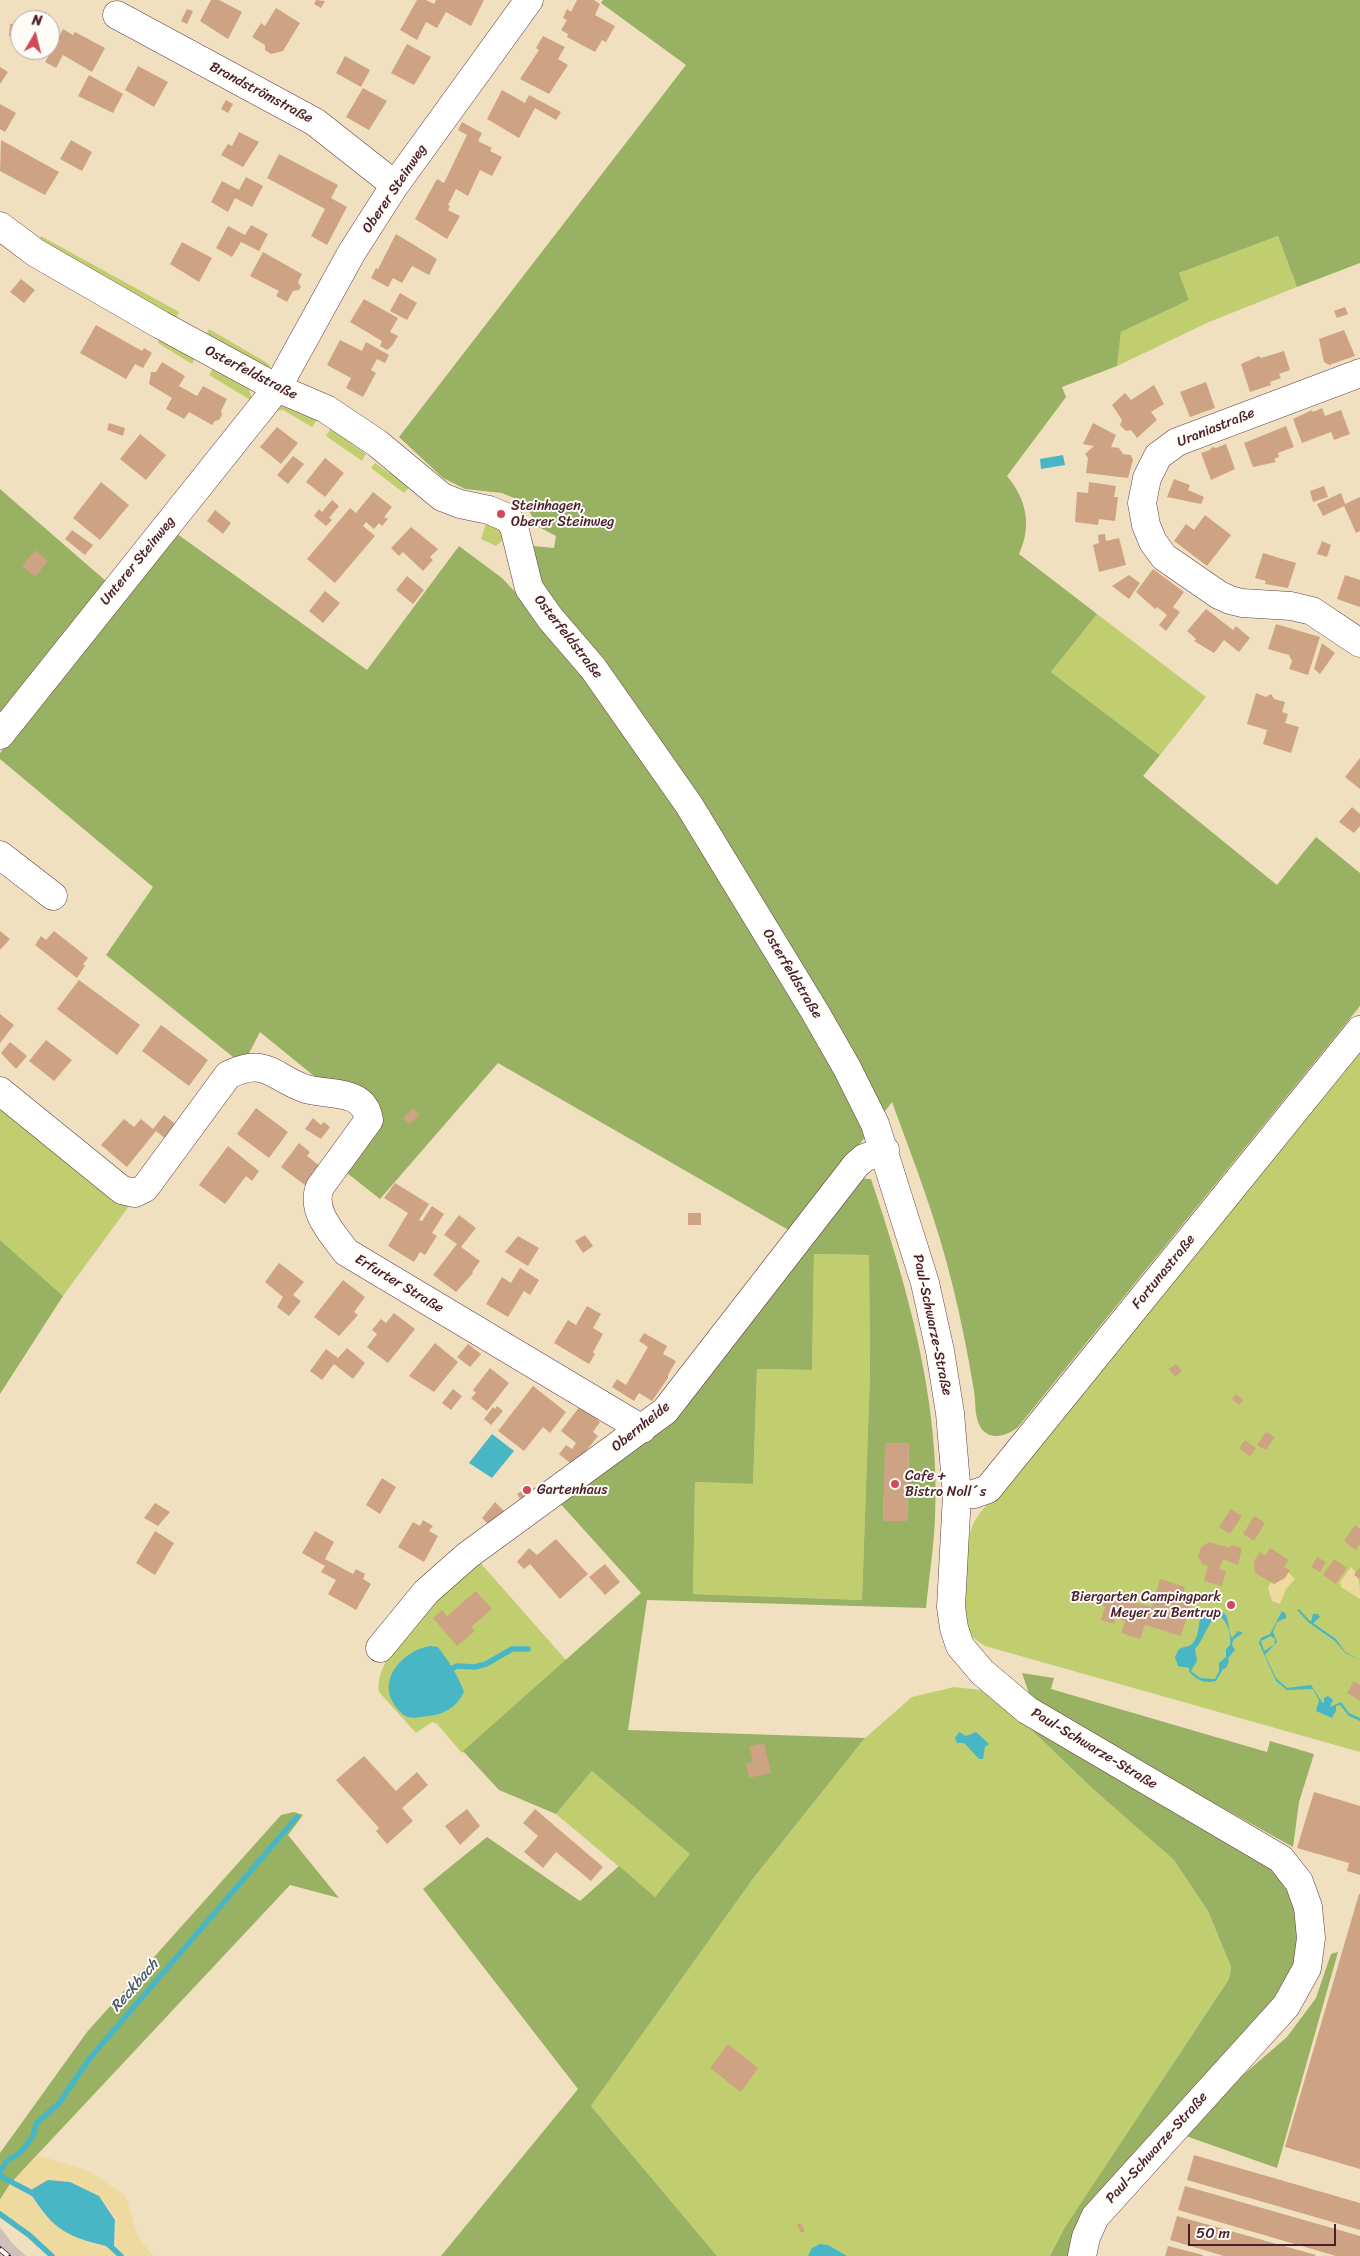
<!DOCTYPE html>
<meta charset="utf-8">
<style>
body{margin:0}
#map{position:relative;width:1360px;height:2256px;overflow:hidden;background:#f0e0c0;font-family:Sriracha,sans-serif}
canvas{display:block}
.north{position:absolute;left:10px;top:10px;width:50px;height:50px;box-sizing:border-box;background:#fdfcf7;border:1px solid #b5a4a5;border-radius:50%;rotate:8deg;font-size:14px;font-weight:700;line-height:20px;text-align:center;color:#4a1f2b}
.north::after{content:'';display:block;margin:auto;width:18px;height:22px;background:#d1495b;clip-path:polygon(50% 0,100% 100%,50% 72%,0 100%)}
.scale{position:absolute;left:1188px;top:2224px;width:148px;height:22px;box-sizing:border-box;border:2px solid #4a1f2b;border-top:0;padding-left:6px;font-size:15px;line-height:18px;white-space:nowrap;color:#4a1f2b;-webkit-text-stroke:4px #fdfcf7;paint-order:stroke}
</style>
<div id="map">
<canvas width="1360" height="2256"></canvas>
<div class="north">N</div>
<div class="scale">50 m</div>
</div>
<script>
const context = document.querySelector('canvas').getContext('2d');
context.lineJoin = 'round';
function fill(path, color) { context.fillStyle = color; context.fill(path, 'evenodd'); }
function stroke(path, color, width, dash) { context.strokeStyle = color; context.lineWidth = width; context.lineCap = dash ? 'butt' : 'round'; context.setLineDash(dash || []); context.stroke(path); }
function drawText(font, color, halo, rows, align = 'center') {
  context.font = font + ' Sriracha,sans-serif'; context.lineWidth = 4; context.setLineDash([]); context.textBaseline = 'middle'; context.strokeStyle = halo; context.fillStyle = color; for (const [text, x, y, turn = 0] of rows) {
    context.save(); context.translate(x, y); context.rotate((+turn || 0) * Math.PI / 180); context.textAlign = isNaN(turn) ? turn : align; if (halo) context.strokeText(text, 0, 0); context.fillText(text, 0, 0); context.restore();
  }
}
fill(new Path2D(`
 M0,2227l12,16 14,13h-26z`), '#cfc0bb');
fill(new Path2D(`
 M41,236l138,76 -3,6 -10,-6 -8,2 -121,-72z
 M1278,236l19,51 -88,35 -92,44 4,-34 68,-32 -10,-27z
 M209,329l55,32 7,5 -7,2 -61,-27z
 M162,336l34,21 -4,7 -34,-21z
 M214,367l35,21 3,13 -43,-26z
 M278,405h8l35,9 -9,13 -29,-17 -10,1z
 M334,423l19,12 -1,9 14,10 -4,7 -36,-25z
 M375,463l14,10 8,-1 14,13 -7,8 -33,-25z
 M487,520l13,4 4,15 -8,7 -15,-7z
 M1097,614l109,83 -46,58 -109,-83z
 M1360,1050v702l-375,-106c-6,-4 -14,-9 -17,-15 -9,-16 -2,-87 4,-104 5,-13 14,-21 23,-31z
 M0,1103l129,103 -66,90 -63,-56z
 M814,1254l55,1 1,117 -8,228 -169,-6 2,-112 58,2 4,-115 55,1z
 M477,1559l89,101 -104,93 -25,-29 -5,-2 -16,11 -37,-41c-6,-41 70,-107 98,-133z
 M954,1687l27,3 36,26 77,74 80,70 34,51 23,56 -2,12 -164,248 -15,29h-333l-126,-150 161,-226 113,-142 47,-41z
 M592,1771l99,83 -36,43 -99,-83z`), '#c1ce70');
fill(new Path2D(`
 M603,0h757v263l-63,24 -19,-51 -99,37 10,27 -68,32 -4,34 -55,21 4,10 -59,79c20,24 25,50 12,78l78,60 -46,58 109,83 -17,21 134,109 39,-48 44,36v133l-342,421c-10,8 -27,15 -37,1 -7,-11 -5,-25 -7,-37 -6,-36 -13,-72 -22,-108 -15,-62 -38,-121 -60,-181l-100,130 -294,-169 -118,136 -33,-26 32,-44 -119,-97 -17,33 -137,-110 47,-68 -153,-128v-6l173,-222 194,139 92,-124 43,32 17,18 14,-50 21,2 2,-12 -19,-10 -11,-21 -12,-7 -12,-5 -37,-4 -22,-11 -44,-41 287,-372 -85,-62z
 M0,489l107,93 -107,141z
 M855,1178l16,1c36,107 70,224 64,338 -1,30 -6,60 -9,91l-279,-8 -19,130 237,8 -113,142 -161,226 126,150h-276l137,-167 -155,-200 64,-52 93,64 39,-35 36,31 35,-43 -98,-83 -36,43 -57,-24 -36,-39 178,-158 -83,-92 116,-83zM814,1254l55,1 1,117 -8,228 -169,-6 2,-112 58,2 4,-115 55,1zM886,1443l23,1 -2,77h-24z
 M0,1240l63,56 -63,98z
 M1022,1673l32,5 -3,11 216,63 3,-11 44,13 -15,48 -6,45 -261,-145z
 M1017,1716l249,143 16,19 11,20 9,48 -19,51 -213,259h-20l15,-29 164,-248 2,-12 -23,-56 -34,-51 -80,-70z
 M294,1812l9,3 -15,20 51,63 -49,-13 -253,270 -27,29 -10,16v-47l87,-121 194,-217z
 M1338,1952l-61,216 -94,-33 53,-54 51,-44 29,-39 15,-44z`), '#98b162');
fill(new Path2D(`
 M1351,1567c9,8 9,20 9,32l-19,-12 -1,-5z
 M1288,1572l7,7 -9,10 -6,15 -8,-3 -4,-13 3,-6 3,2z
 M37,2155l52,16 37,25 12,41 15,19h-29l-9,-10 1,-28 -17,-22 -51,-16 -17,10 -17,-10z
 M10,2184l20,9 14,23 45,26 24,6 7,8h-66l-25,-23 -29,-21v-12z`), '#eeda9e');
fill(new Path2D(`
 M1063,455l2,10 -24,4 -1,-10z
 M492,1434l22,17 -22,27 -23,-15z
 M1209,1609c25,0 16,15 23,29l6,-7 5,2 -10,7 -1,5 3,5 -7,8 1,3 -3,7 -3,1 -7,12c-12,3 -20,-1 -27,-10v-3l-11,-2 -3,-9 4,-8c4,-2 8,-2 12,-4 12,-10 3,-29 18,-36zM1218,1616c9,2 14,21 12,29l-4,4v8l-7,6v8l-4,8 -15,-1 -9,-7 6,-10 -2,-12c9,-9 12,-27 23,-33z
 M1299,1609l12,13 2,-8h5l2,3 -7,6 23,16 9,13 15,8 -15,-7 -10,-12 -27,-19 -11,-12z
 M1282,1611l4,3v4l-9,4 -4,10 4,10 -12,13 11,23 11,10 24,-3 11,17 2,1v-5l4,-2 5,4 -3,7 11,-5 8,11 11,5v3l-11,-5 -9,-11 -4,1v5l-4,7 -16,-7 3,-11 -6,-11 -26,1 -11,-9 -17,-38 2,-5 9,-4zM1271,1636l4,3 -1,6 -10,6 -3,-10z
 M430,1646l8,1c11,15 20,28 26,45 -6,12 -15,20 -29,23 -8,1 -18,4 -27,2 -5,-1 -11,-8 -14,-13 -17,-26 11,-54 36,-58z
 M959,1732l7,4 10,-4 13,12 -4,3 -2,12h-4l-15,-16h-7l-2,-5z
 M48,2180l22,2 29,14 16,24 -1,28c-46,-11 -60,-16 -85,-57z
 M820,2244l8,1 19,11h-39l4,-8z`), '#49b6c5');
stroke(new Path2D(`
 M447,1671l10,-5 18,1 11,-3 26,-15h16
 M0,2172l7,-11 14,-9 12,-16 3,-12 23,-21 31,-45 207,-241
 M0,2176l34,18
 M0,2214l29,21 23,21
 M108,2244l13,12`), '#49b6c5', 5.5);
fill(new Path2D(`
 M211,0h8l23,12 -14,27 -28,-18z
 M316,0l9,1 -4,7 -7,-4z
 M417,0h9l8,4 2,-4h48l-13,26 -25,-14 -9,16 -11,-6 -9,18 -17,-10z
 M577,0h17l6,4 -5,11 20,11 -9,16 -4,-2 -7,12 -28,-15 1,-3 -7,-4 6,-10 -4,-2 4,-9 4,3z
 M276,8l24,15 -17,28 -12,3 -6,-4v-5l-13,-8 9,-14 4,3z
 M187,9l6,2 -6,13 -6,-3z
 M10,24h10v12h-11z
 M63,29l10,6 2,-3 30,16 -13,24 -29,-17 -7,13 -11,-6z
 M543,36l22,11 -7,12 10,6 -19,29 -29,-15 19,-29 -3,-2z
 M407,44l24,13 -17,28 -23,-12z
 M345,56l25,14 -9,17 -25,-14z
 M138,66l30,16 -14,25 -29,-17z
 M0,67l8,5 -8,12z
 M89,75l34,19 -10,19 -35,-17z
 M363,88l24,13 -18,29 -23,-13z
 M502,90l23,13 4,-8 32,17 -5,8 -21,-12 -16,30 -32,-19z
 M226,100l7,4 -5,9 -7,-4z
 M0,104l16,9 -11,19 -5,-3z
 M462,122l20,11 -4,8 14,7 -2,3 12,6 -10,19 -12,-6 -12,26 -12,-7 -8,16 2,1 -2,4 12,6 -13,23 -32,-20 22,-40 7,4 23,-48 -9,-5z
 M239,132l20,10 -16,25 -22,-12 7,-11 4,2z
 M1,140l58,32 -14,23 -45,-24z
 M71,140l21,12 -10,19 -22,-12z
 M279,154l59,31 -7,13 16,9 -20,38 -16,-9 14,-27 -58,-31z
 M246,177l17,9 -11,21 -17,-9 -7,14 -17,-10 11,-21 17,9z
 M251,225l17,9 -9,17 -18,-9 -9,15 -16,-9 12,-22 17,9z
 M396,234l41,25 -8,16 -17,-9 -10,17 -9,-5 -5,9 -17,-9 5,-10 2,1z
 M182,242l30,16 -13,24 -29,-18z
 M263,252l39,22 -4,8 3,5 -2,3 -6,1 -6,11 -11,-6 3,-5 -29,-15z
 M21,279l14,11 -11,13 -14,-11z
 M400,293l17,10 -10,17 -17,-9z
 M364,299l34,19 -8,14 8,4 -6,10 -5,4 -7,-4 2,-5 -32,-19z
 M1345,307l3,7 -11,4 -3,-7z
 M96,325l46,26 2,-3 8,5 -9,15 -8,-4 -9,15 -46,-26z
 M1344,330l11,26 -26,9 -5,-3 -5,-23z
 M340,340l22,11 4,-9 23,13 -4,8 -8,-4 -6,11 5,3 -13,24 -17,-9 5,-10 -24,-13z
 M1284,351l6,19 -11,4 2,4 -11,4 1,3 -21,7 -9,-28 18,-8 2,2z
 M162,362l23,14 -6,10 18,10 6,-10 24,13 -6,12 1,4 -3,5 -4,1 -3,4 -23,-13 -5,7 -18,-10 6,-11 -23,-14 2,-12h5z
 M1206,382l9,26 -25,9 -10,-25z
 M1154,385l10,19 -13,8 6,8 -20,18 -6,-8 -5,1 -6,-6 2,-5 -10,-15 13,-12 6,7z
 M1322,408l3,8 16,-6 9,24 -16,6 -3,-8 -29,11 -9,-24 19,-9 1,2z
 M109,423l16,5 -2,8 -16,-6z
 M1093,423l23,12 -5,12 8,1 4,6 8,1 2,5 -5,18 -42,-5 2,-15 -3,-4 9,-8 -11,-2z
 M1286,426l8,21 -16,6 1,4 -5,2 2,3 -23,5 -9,-24z
 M277,427l21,16 -17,21 -21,-17z
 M140,434l26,21 -20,25 -26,-21z
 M1226,444l9,25 -24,11 -10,-27 9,-3 2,-3 4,1z
 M293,456l11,8 -16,20 -11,-9z
 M325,458l19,15 -19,24 -19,-15z
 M1174,479l16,6 -2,5 16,7 -3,7 -34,-7z
 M101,482l28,23 -29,35 -27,-22z
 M1089,482l27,4 -2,11h4l-3,24 -16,-2 -1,6 -23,-3 2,-30 11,1z
 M1324,486l4,11 -15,5 -3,-11z
 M373,492l19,15 -8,10 4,2 -6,7 -3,-3 -5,6 -8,-7 -3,4 12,10 -40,47 -28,-24 43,-51 6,5z
 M1341,493l4,11 15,-7v34l-4,2 -12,-27 -21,10 -6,-12z
 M332,500l7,6 -10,12 3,2 -6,6 -12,-10 5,-7 3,3z
 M215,510l16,13 -8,11 -16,-13z
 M1205,515l26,20 -24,31 -33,-25 12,-17 8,6z
 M411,527l27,22 -8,8 3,3 -10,11 -20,-19 -4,4 -8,-8z
 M72,530l21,15 -8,10 -20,-16z
 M1105,534l1,7 13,-3 7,27 -27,7 -6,-27 6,-2 -1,-8z
 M1322,541l9,4 -4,12 -10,-3z
 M35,550l13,11 -13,16 -13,-11z
 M1263,553l33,10 -8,25 -23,-4 1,-3 -11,-3z
 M1153,569l31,23 -11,15 7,5 -14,19 -7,-6 8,-10 -10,-8 -2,2 -19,-17z
 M1129,575l11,8 -11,16 -17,-13z
 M1345,575l15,5v27l-23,-8z
 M407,576l17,14 -11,14 -17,-14z
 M325,591l15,12 -17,20 -14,-12z
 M1206,609l27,21 3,-4 14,12 -11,14 -15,-12 -10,13 -20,-12 2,-2 -9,-8z
 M1276,624l44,13 -12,38 -19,-6 3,-8 -3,-6 -21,-6z
 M1322,643l13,10 -15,21 -6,-5z
 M1256,693l10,4 5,-3 3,5 11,3 -3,10 6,2 -3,9 14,4 -8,26 -28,-9 4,-14 -20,-6z
 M1360,758v31l-15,-12z
 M1352,807l8,7v12l-6,7 -15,-11z
 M0,931l10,8 -10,11z
 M54,931l23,18 -14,18 -28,-22 6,-9 5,4z
 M77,949l11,9 -5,6 2,2 -8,12 -14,-11z
 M79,980l61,45 -23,30 -60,-46z
 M0,1014l14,11 -14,18z
 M161,1025l47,35 -19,26 -47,-35z
 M46,1040l26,20 -18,21 -25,-20z
 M10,1042l17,14 -11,13 -15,-16z
 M256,1108l32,24 -19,26 -32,-24z
 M413,1108l6,7 -10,9 -6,-6z
 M164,1115l15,12 -11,14 -12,-10 -29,36 -26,-22 23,-26 10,8 7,-8 12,10z
 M313,1118l8,7 3,-3 6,5 -9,12 -16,-10z
 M299,1143l11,9 -3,4 18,14 -15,19 -29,-22z
 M228,1146l31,25 -7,10 -6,-5 -21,28 -26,-19z
 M395,1183l34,21 -10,16 3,1 10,-15 12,8 -12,19 5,3 -12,19 -5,-3 -6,10 -26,-16 20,-33 -24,-15z
 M688,1213h13v12h-13z
 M459,1215l17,13 -15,19 19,14 -8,11 1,1 -17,19 -23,-17 24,-31 -13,-9z
 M585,1235l8,11 -10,7 -8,-12z
 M518,1236l21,12 -11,18 -23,-14z
 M279,1263l25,19 -11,13 8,6 -12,15 -12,-9 6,-10 -18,-15z
 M520,1268l19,12 -9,15 -6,-4 -16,26 -22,-13 16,-27 9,6z
 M343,1280l22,17 -11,15 4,3 -19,21 -25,-19z
 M587,1306l14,8 -8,14 10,6 -10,18 2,2 -6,10 -35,-21 14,-23 8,5z
 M394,1313l21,16 -27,34 -21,-16 10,-13 -5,-4 9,-11 5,4z
 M644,1333l23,13 -4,8 13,7 -8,14v3l-16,23 -13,-8 -5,8 -22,-14 5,-8 9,6 22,-38 -9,-6z
 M435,1343l23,19 -24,30 -25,-16z
 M468,1344l13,10 -11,13 -13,-10z
 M347,1348l18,15 -12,16 -19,-15 -12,16 -12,-9 16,-22 12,9z
 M1176,1364l6,7 -7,6 -6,-8z
 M490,1368l19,15 -22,28 -16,-13 5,-5 -3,-3z
 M533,1386l33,26 -16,21 -7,-6 -19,24 -26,-20z
 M453,1389l9,7 -11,14 -9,-7z
 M1236,1394l7,6 -4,5 -7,-6z
 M497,1406l6,5 -12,14 -7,-6 9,-12 2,2z
 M580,1406l20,16 -7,10 5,4 -24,30 -15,-12 7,-9 6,4 4,-6 -15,-12z
 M1266,1432l9,5 -9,13 -9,-5z
 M1245,1440l11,8 -6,8 -11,-8z
 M885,1443h24l-2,78h-24z
 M382,1478l14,9 -16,27 -14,-9z
 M529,1486l5,8 -12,8 -5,-8z
 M495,1502l9,9 -15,14 -7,-7z
 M155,1503l15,9 -12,14 -14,-8z
 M1231,1509l11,7 -12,18 -11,-7z
 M1254,1516l11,7 -11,18 -11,-7z
 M423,1520l10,6 -4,5 9,5 -14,26 -26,-15 15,-25 7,4z
 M1355,1525l5,4v15l-4,6 -12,-9z
 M155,1531l19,12 -19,32 -19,-12z
 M315,1531l19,11 -9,17 28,15 3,-5 9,5 -2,5 8,5 -15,26 -28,-16 8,-14 -15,-8 4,-6 -23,-13z
 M556,1539l32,35 -28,25 -30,-35 -6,5 -7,-7 12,-14 8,7z
 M1209,1542l21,6 1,-3 11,3 -4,17 -15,-6 -4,10 7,2 -4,15 -18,-5 4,-15 -6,-2 -4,-8 3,-9z
 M1270,1548l19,12 -5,7 6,3 -5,8 -11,6 -19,-11 -1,-12 6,-9 5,4z
 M1317,1557l9,5 -6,10 -9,-5z
 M1334,1559l13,9 -11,16 -13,-9z
 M605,1564l15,18 -15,13 -16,-18z
 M1360,1567v12l-6,-4z
 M1160,1579l25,8 -3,10 10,4 -11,35 -36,-11 -5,14 -19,-6 4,-12 -10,-3 -1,6 -13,-4 4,-13 -6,-3 3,-11 50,14z
 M476,1591l16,18 -21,18 4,4 -18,15 -24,-28 9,-8 5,6z
 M1354,1681l6,4v16l-13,-8z
 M764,1743l7,30 -22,5 -3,-14 7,-2 -4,-16z
 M364,1756l32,35 21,-19 11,13 -26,23 11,13 -26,23 -11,-13 3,-3 -43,-48z
 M1314,1792l46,14v69l-13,-4 2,-8 -52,-15z
 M467,1809l13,17 -20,19 -15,-19z
 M535,1809l68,58 -12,14 -35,-29 -13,16 -19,-16 14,-16 -15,-13z
 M1359,1894h1v275l-75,-22z
 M728,2044l30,24 -17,24 -31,-24z
 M1194,2155l166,48v27l-173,-50z
 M1185,2186l175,50v20h-24l-158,-46z
 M1177,2216l139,39 -1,1h-91l-54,-16z
 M801,2223l4,8 -4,2 -4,-8z
 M1168,2246l35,9v1h-38z`), '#cea383');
const minor = new Path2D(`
 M117,15l198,107 80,63
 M0,226l36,27 125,72 116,63 49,21 51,34 65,54 18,7 29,6 19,8 6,9 15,61 21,30 43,50 96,137 126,207 32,56 28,56 50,159 15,68 10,62 7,82 -6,112 3,21 6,18 22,26 45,38 254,149 18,23 9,25 3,31 -4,30 -21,38 -191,211 -9,20 -4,19
 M1360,373l-183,69 -19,14 -11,22 -5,25 4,22 7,17 11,15 55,38 11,5 12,3 49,3 21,5 48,32
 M0,735l277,-347 75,-136 43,-67 134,-185
 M0,855l53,41
 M0,1091l122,99 13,3 10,-5 83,-113c39,-19 45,3 78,14 24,7 58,-1 63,31l-49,67c-10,24 13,47 26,65l296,177
 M957,1495l17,-1 14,-5 372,-459
 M380,1648l46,-56 42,-37 197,-144 191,-246 8,-7 21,-8`);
stroke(minor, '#633c41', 29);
stroke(minor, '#fff', 28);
const rail = new Path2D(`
 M0,2249l8,7`);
stroke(rail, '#4a1f2b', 5.5);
stroke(rail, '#fdfcf7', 4, [11]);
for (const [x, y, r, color] of [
 [501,514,5,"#d1495b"],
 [895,1484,5,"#d1495b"],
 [527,1490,5,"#d1495b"],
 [1231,1605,5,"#d1495b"]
]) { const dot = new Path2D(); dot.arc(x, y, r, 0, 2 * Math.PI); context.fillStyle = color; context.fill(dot); stroke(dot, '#fdfcf7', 2); }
drawText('14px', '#4a1f2b', '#fdfcf7', [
 ["Brandströmstraße",261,93,28],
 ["Oberer Steinweg",395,189,-56],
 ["Osterfeldstraße",251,373,27],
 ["Uraniastraße",1216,428,-22],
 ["Unterer Steinweg",138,561,-51],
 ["Osterfeldstraße",568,637,52],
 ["Osterfeldstraße",792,974,59],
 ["Fortunastraße",1164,1272,-51],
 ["Erfurter Straße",399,1284,31],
 ["Paul-Schwarze-Straße",932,1325,78],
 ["Obernheide",641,1427,-39],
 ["Paul-Schwarze-Straße",1094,1749,31],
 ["Paul-Schwarze-Straße",1157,2148,-48]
]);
drawText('14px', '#4a1f2b', '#fdfcf7', [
 ["Steinhagen,",511,506],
 ["Oberer Steinweg",511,522],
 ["Cafe +",905,1476],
 ["Bistro Noll´s",905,1492],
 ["Gartenhaus",537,1490],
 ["Biergarten Campingpark",1221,1597,"right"],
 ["Meyer zu Bentrup",1221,1613,"right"]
], 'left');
drawText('italic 15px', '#4a5b69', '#fdfcf7', [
 ["Reckbach",135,1986,-49]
]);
</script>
